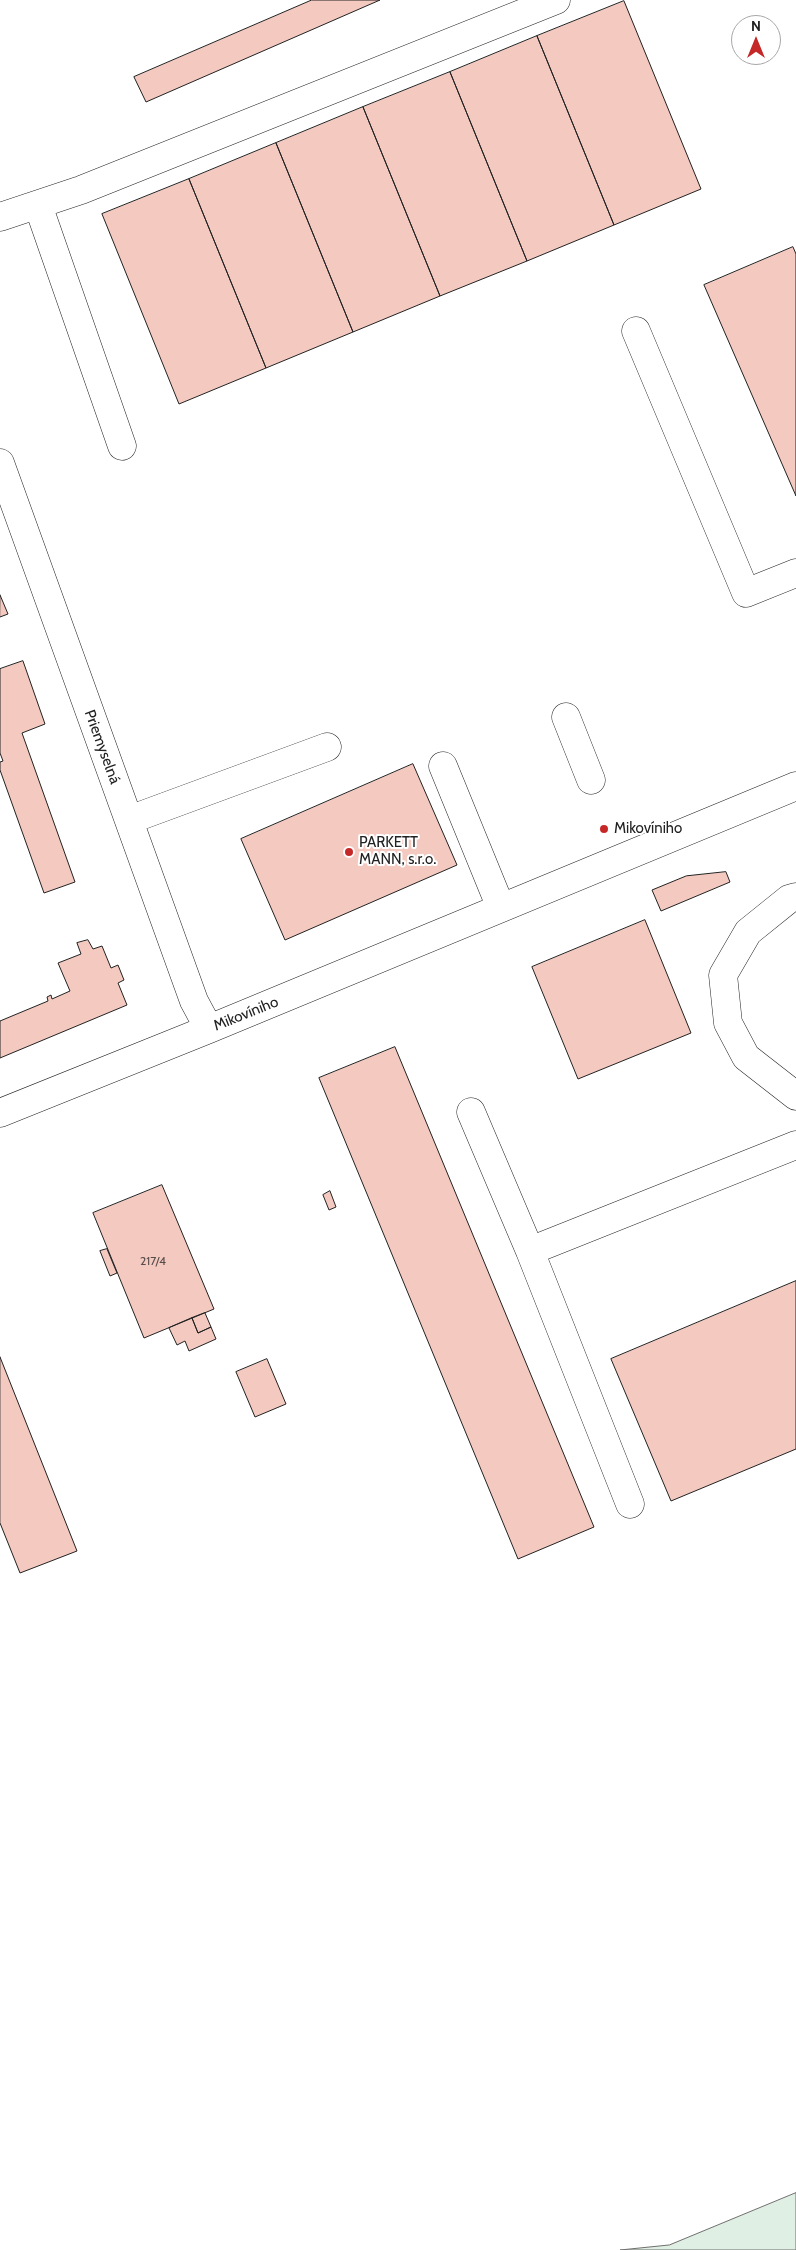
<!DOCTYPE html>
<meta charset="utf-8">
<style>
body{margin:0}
#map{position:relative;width:796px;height:2250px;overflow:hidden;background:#fff;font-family:Cabin,sans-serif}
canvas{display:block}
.north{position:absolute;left:731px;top:15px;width:50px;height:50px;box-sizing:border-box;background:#fff;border:1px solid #a7a7a7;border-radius:50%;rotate:0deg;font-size:14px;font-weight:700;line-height:20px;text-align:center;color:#222}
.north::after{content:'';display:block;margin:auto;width:18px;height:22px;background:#c62828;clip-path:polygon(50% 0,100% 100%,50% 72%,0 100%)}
</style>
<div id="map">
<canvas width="796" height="2250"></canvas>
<div class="north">N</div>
</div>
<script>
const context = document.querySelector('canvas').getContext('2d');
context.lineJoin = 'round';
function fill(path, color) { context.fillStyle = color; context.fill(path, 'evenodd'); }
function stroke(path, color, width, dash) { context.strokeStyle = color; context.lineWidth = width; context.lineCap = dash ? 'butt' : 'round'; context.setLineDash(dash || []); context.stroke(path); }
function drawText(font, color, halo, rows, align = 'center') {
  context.font = font + ' Cabin,sans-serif'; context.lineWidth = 4; context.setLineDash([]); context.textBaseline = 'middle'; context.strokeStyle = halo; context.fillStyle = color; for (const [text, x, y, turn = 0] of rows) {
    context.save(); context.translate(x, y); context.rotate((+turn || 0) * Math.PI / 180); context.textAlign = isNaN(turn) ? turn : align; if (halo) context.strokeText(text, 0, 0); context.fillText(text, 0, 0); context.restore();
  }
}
const green = new Path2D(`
 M796,2193v57h-176l49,-5z`);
fill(green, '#e0efe3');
stroke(green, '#6f6f6f', 1);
const building = new Path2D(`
 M312,0h68l-234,102 -12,-25z
 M624,1l77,188 -87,36 -77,-189z
 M537,36l77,189 -87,36 -77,-189z
 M450,72l77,189 -87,35 -77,-189z
 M363,107l77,189 -87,36 -77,-189z
 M276,143l77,189 -87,36 -77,-189z
 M189,179l77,189 -87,36 -77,-190z
 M793,247l3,7v242l-92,-211z
 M0,595l8,19 -8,3z
 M23,661l22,63 -23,9 53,149 -31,11 -44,-123v-8l3,-1 -3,-8v-84z
 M413,764l44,101 -172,75 -44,-101z
 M726,872l4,10 -69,29 -9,-21 34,-14z
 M645,920l46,113 -113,46 -46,-112z
 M88,940l5,9 9,-3 9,22 7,-3 6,15 -6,3 9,22 -127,53v-37l48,-20 -1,-4 4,-2 1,4 18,-8 -12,-28 23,-9 -4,-11z
 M395,1047l199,480 -76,32 -199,-481z
 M162,1185l52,124 -70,29 -51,-125z
 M330,1191l6,16 -7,3 -6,-15z
 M107,1249l10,24 -7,3 -10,-25z
 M796,1281v168l-125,52 -60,-142z
 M205,1313l6,14 -13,6 -6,-15z
 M192,1318l6,15 13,-6 5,12 -27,12 -4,-10 -8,4 -8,-17z
 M0,1357l77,194 -57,22 -20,-50z
 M267,1359l19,45 -31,13 -19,-45z`);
fill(building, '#f3c9c0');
stroke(building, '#222', 1);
const minor = new Path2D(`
 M38,205l84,241
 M0,217l81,-27 475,-190
 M636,331l110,262 50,-20
 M0,463l194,538 15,28
 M566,717l25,63
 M443,766l58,142
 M129,820l198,-73
 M796,897l-7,2 -41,33 -25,43 5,48 18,34 50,39
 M471,1112l59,139 100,253
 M0,1113l209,-84 587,-243
 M530,1251l266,-106`);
stroke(minor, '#222', 29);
stroke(minor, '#fff', 28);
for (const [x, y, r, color] of [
 [604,829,5,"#c62828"],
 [349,852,5,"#c62828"]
]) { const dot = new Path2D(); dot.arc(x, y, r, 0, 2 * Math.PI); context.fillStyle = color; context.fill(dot); stroke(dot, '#fff', 2); }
drawText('12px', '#564c4a', null, [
 ["217/4",153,1261]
]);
drawText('15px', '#222', '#fff', [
 ["Priemyselná",102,747,70],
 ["Mikovíniho",246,1014,-22]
]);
drawText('15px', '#222', '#fff', [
 ["Mikovíniho",614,829],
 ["PARKETT",359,843],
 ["MANN, s.r.o.",359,860]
], 'left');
</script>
